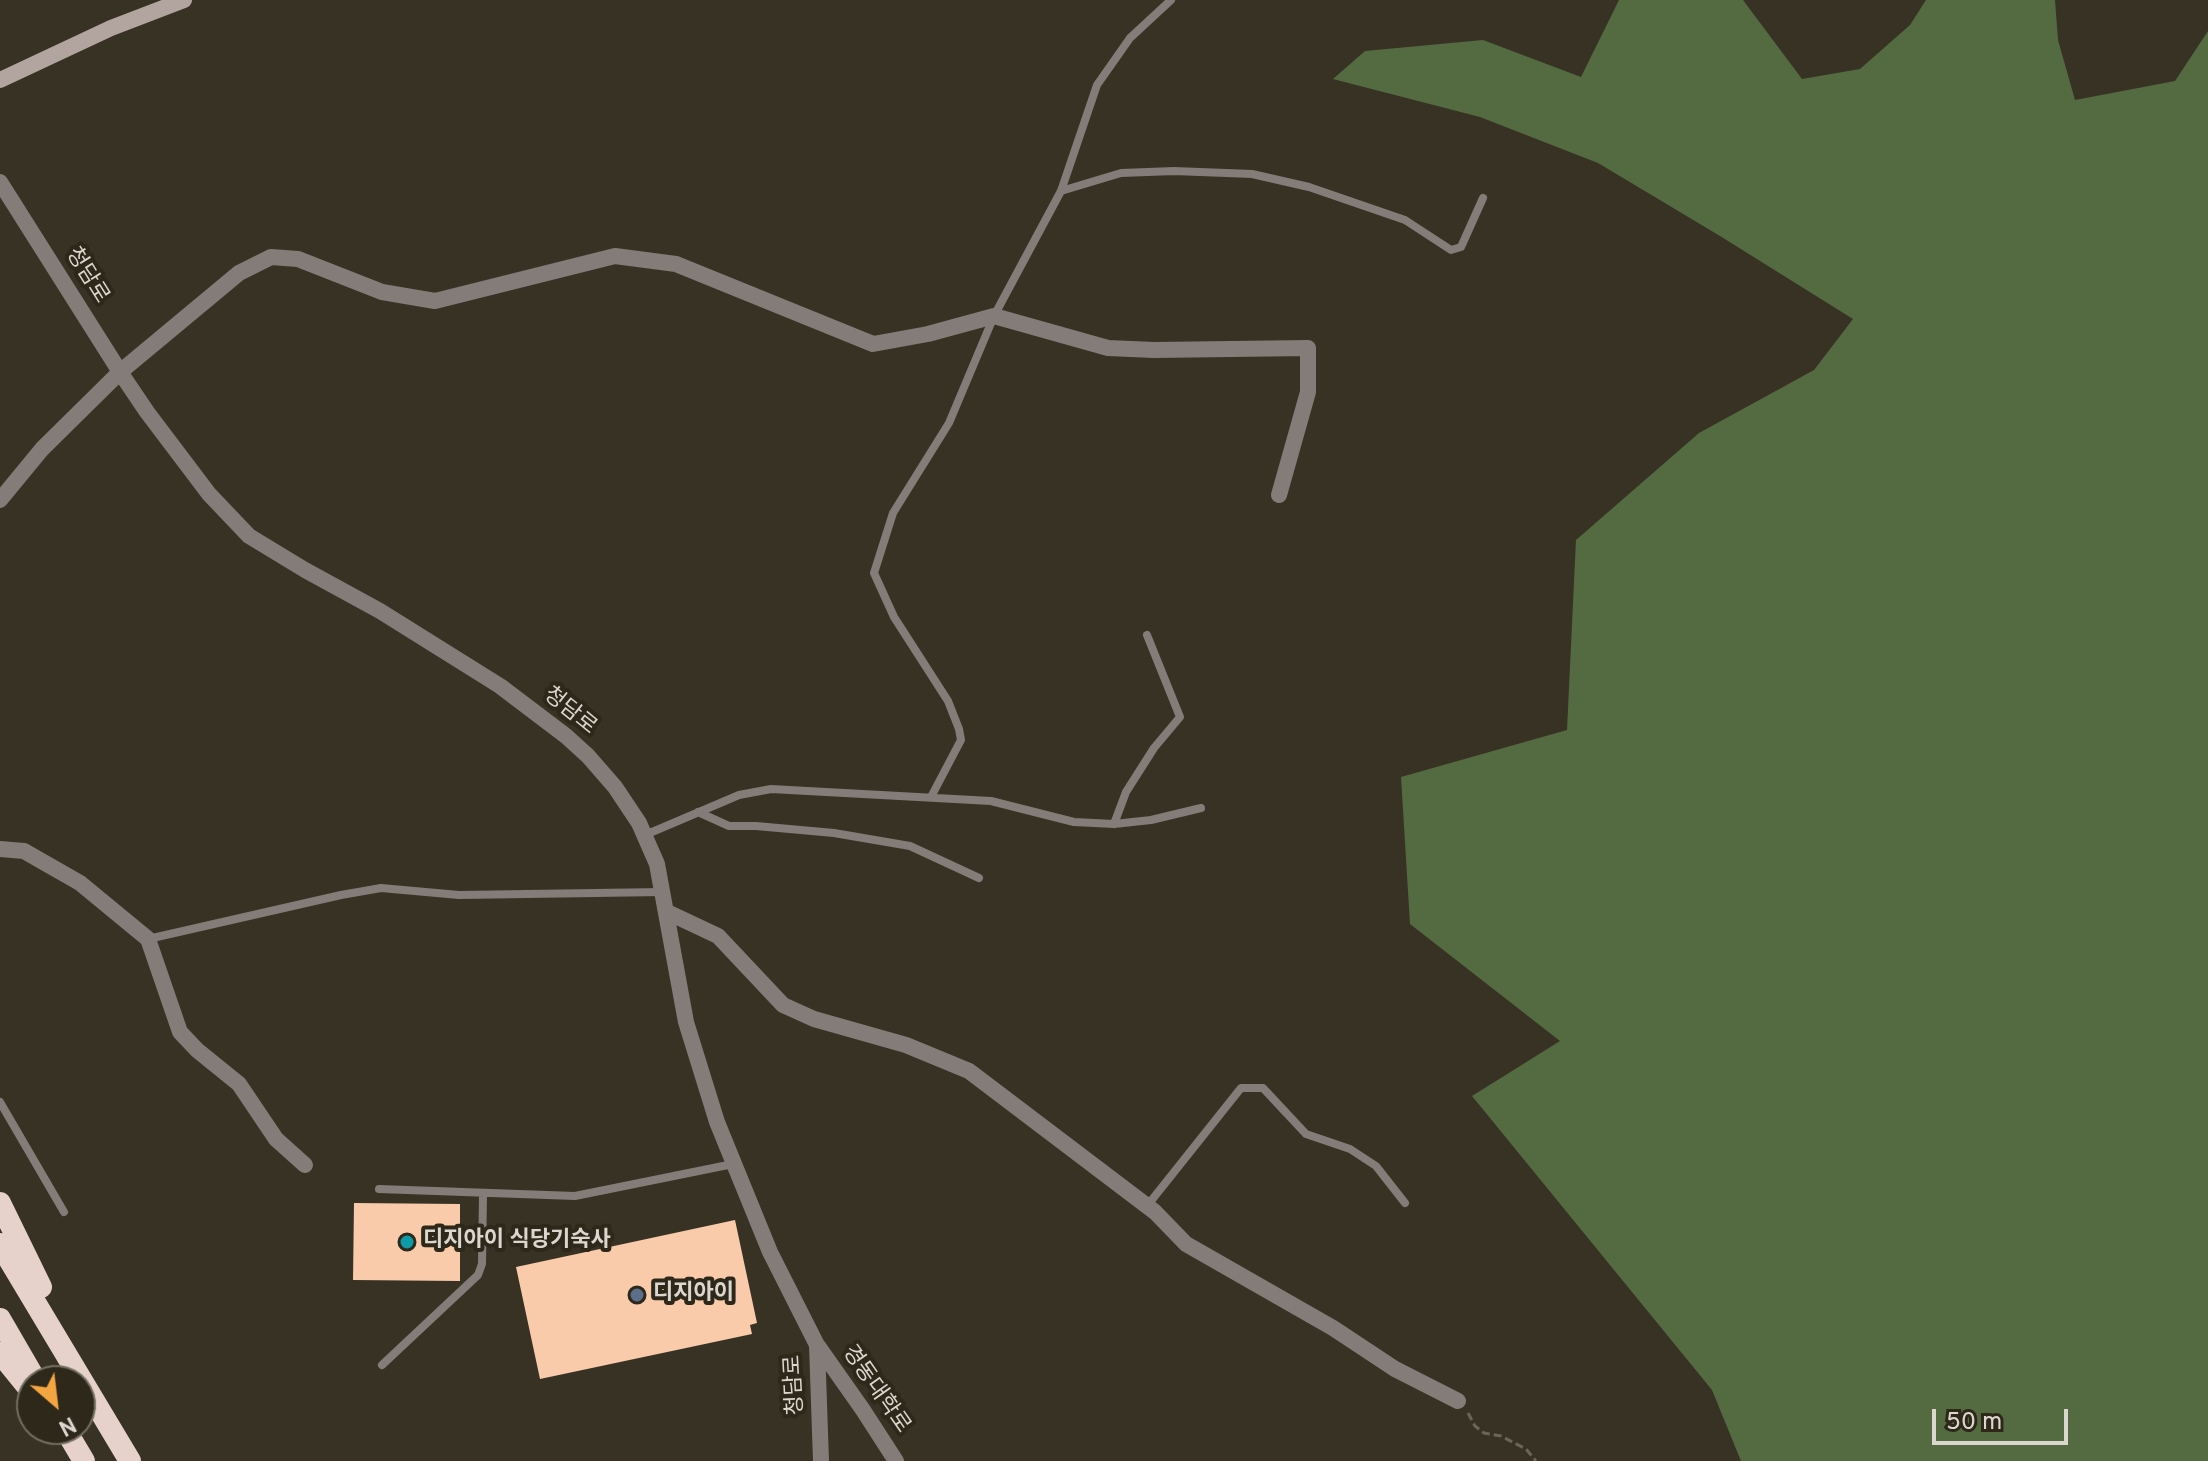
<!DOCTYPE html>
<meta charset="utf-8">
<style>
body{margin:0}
#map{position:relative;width:2208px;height:1461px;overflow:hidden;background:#383224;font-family:Overpass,sans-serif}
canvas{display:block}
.north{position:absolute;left:16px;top:1365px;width:80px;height:80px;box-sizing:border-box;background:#2e281a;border:2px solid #736e62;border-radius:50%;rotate:152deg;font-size:22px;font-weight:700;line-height:32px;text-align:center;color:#dbd7ce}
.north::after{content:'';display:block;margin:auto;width:28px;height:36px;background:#f2a541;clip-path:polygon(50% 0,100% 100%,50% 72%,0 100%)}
.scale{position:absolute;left:1932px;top:1409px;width:136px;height:36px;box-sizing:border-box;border:4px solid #dbd7ce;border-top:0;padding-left:10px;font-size:24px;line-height:28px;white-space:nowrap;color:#dbd7ce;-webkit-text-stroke:6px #2e281a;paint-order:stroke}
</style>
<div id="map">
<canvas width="2208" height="1461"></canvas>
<div class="north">N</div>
<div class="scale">50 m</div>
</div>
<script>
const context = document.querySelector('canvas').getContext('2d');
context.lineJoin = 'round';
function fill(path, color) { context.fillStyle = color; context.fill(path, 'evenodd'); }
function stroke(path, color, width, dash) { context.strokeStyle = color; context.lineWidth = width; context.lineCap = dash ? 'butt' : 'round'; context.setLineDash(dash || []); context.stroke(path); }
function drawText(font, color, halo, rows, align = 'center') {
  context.font = font + ' Overpass,"Noto Sans KR",sans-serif'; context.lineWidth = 8; context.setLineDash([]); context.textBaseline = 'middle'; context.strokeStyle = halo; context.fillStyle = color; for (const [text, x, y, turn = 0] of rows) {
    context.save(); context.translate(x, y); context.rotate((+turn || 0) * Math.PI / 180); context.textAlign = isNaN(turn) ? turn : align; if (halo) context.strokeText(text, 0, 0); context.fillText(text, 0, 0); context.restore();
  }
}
fill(new Path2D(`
 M1619,0h124l59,79 58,-10 50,-44 16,-25h129l3,40 17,60 100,-19 33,-50v1430h-467l-29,-71 -240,-294 88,-55 -150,-117 -9,-147 166,-47 9,-190 123,-107 115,-63 39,-51 -133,-83 -122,-73 -118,-46 -147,-38 32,-28 118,-11 98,37z`), '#546b41');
fill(new Path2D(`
 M354,1203l106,1v77l-107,-1z
 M735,1220l22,103 -7,2 2,9 -212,45 -24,-112z`), '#f9cbab');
stroke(new Path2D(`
 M1468,1413l7,13 9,7 17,3 25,13 10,12`), '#6a6558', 3, [8, 4]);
stroke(new Path2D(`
 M1061,191l60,-18 53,-2 78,3 57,13 96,33 46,30 10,-3 22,-49
 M931,797l30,-57 -2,-11 -11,-28 -54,-84 -20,-44 19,-60 56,-90 45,-107 67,-125 36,-106 33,-47 41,-38
 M698,812l31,14h27l78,7 76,13 69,32
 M1114,824l12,-32 28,-44 26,-31 -33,-82
 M645,835l94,-40 32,-6 220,12 83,21 40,2 37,-4 50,-12
 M148,939l193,-44 40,-7 78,7 204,-3
 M0,1102l64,110
 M379,1189l196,7 158,-32
 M1147,1206l94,-118h22l43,46 44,15 26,17 29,37
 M382,1365l96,-90 4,-11 1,-70`), '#847c78', 8);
stroke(new Path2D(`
 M0,182l120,190 27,40 62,82 40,42 56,34 75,41 120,75 66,50 22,20 27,31 24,36 18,41 29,158 31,100 53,130 47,93 4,116
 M0,500l42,-51 78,-77 119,-99 32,-16 27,2 84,33 53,9 180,-45 61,8 197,80 55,-10 66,-18 114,32 46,2 154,-2v44l-29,103
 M0,849l24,2 56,32 68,56 32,93 17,18 42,34 37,55 29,26
 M667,912l51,24 65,69 31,14 92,26 63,26 186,141 31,32 147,84 62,41 63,32
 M818,1346l45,64 33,51`), '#847c78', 16);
stroke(new Path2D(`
 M0,80l111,-52 73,-28`), '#b2a59f', 16);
stroke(new Path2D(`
 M0,1203l41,84
 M0,1244l130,217
 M0,1319l36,62
 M0,1353l27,33
 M65,1429l19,32`), '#e6d2ca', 22);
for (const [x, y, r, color] of [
 [407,1242,8,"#0f9aa8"],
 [637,1295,8,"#5c6f8a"]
]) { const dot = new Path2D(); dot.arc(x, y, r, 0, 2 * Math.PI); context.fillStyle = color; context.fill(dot); stroke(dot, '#2e281a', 3); }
drawText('22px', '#dbd7ce', '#2e281a', [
 ["청담로",86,276,58],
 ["청담로",569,712,39],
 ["청담로",796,1385,-93],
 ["경동대학로",875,1390,55]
]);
drawText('bold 22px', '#dbd7ce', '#2e281a', [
 ["디지아이 식당기숙사",423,1242],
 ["디지아이",653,1295]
], 'left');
</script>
